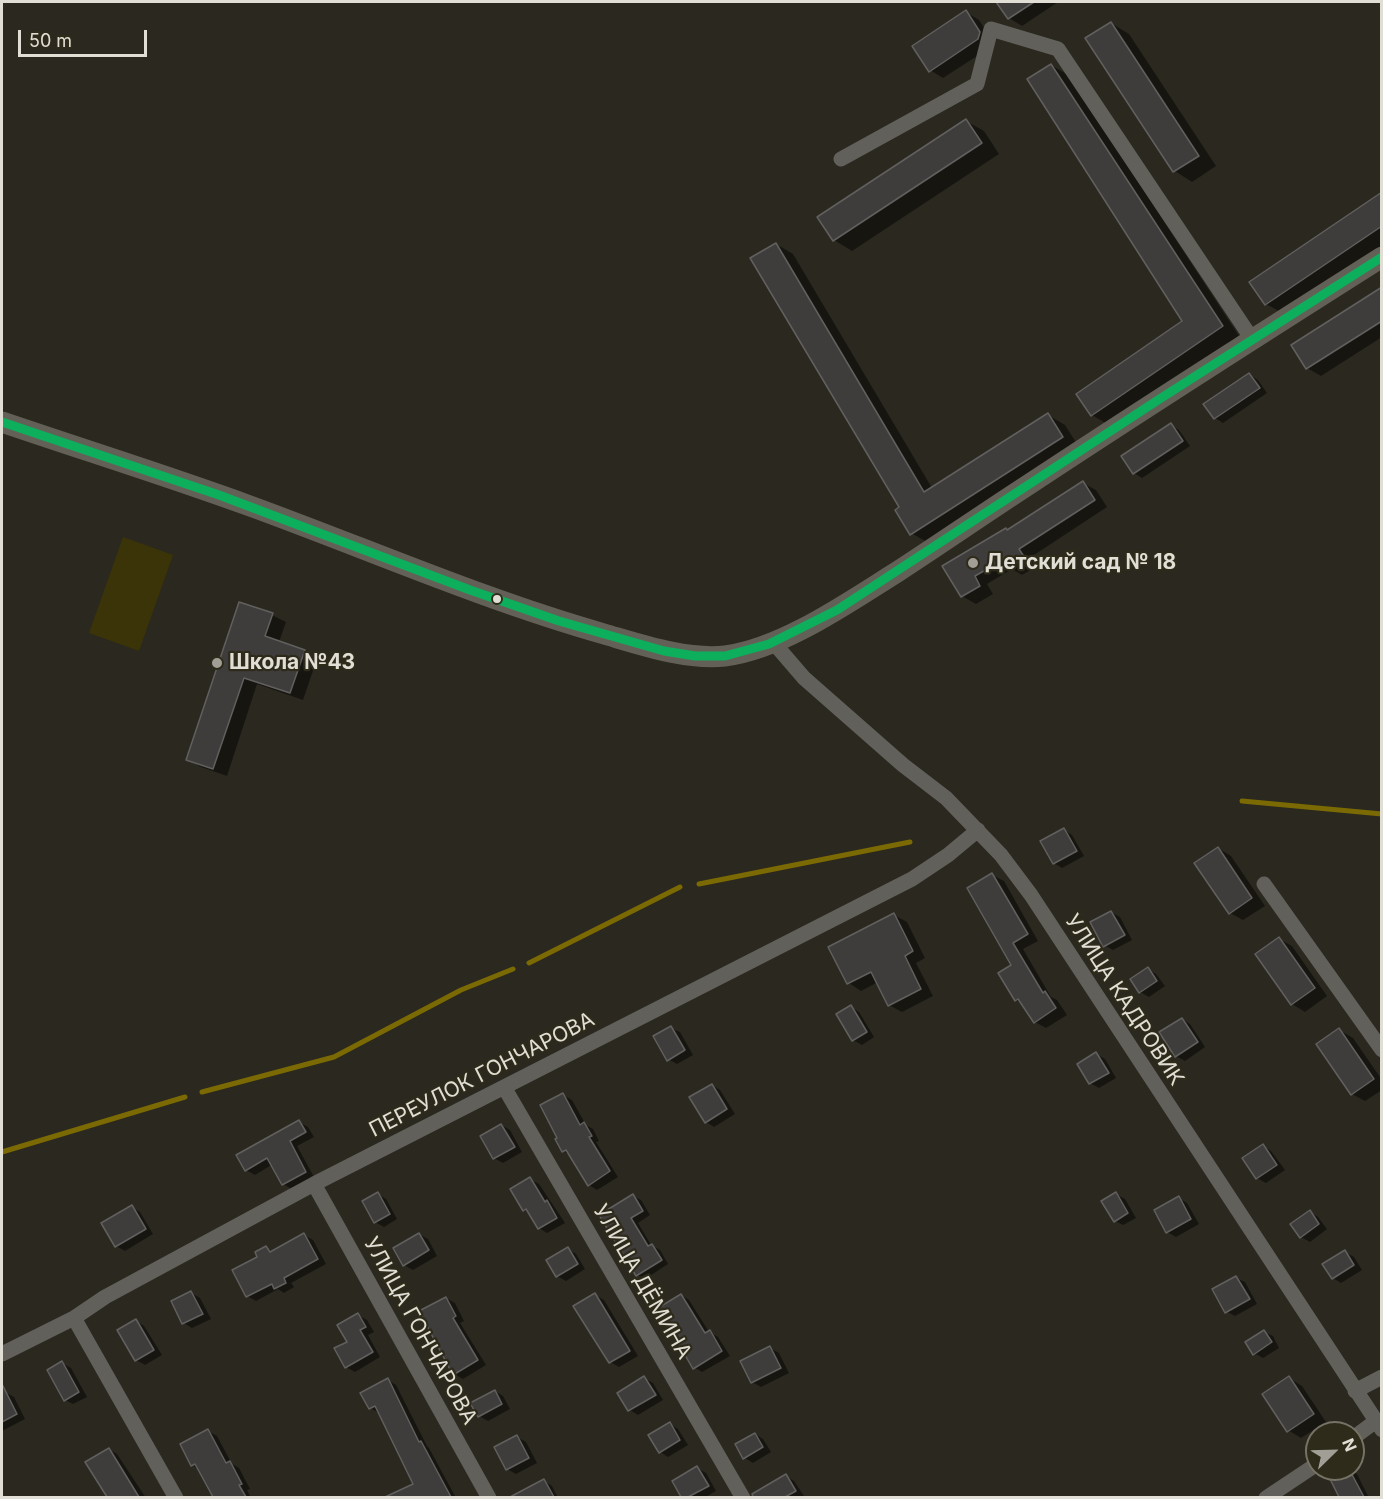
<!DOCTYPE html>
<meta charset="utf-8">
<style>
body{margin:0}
#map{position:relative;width:1383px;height:1499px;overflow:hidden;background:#2a281f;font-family:Inter,sans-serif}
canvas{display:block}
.frame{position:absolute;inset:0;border:3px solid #e1dfd5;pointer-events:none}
.north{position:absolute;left:1305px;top:1421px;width:60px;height:60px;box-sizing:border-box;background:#2e2b1b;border:2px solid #767365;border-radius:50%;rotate:67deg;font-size:16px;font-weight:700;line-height:24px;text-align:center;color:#e1dfd5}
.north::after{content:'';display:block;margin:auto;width:21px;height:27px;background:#a19f95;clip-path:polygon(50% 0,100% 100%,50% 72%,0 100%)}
.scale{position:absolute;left:18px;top:30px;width:129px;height:27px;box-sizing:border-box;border:3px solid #e1dfd5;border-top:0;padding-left:8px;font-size:18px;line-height:21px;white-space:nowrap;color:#e1dfd5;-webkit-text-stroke:4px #2e2b1b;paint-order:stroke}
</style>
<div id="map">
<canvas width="1383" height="1499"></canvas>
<div class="frame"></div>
<div class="north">N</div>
<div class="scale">50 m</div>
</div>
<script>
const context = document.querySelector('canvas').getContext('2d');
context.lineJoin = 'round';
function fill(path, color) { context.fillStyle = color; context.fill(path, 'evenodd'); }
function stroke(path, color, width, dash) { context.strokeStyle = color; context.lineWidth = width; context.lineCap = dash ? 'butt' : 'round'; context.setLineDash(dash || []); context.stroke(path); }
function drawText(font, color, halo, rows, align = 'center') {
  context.font = font + ' Inter,sans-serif'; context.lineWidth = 4.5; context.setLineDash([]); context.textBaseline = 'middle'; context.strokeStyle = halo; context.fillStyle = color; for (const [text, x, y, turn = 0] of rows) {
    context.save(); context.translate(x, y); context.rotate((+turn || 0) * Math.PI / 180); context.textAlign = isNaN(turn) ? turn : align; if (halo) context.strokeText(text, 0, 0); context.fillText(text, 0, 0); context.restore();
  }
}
fill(new Path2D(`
 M123,537l50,18 -34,96 -50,-18z`), '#3b3408');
fill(new Path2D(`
 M998,2h60l-36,24 -13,-8z
 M966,12l13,8 14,21 -2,6 -48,31 -13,-8z
 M1111,23l18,11 87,132 -24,16 -17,-11 -88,-132z
 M1051,65l17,10 171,261 -130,89 -17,-10 92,-93z
 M966,121l18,10 15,23 -147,97 -18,-11z
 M1382,194v54l-98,66 -18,-10z
 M776,244l17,10 139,234 116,-73 17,10 14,22 -150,96 -18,-10 -9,-25z
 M1382,289v48l-61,39 -14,-8 -14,-22z
 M1250,375l8,5 9,13 -44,30 -8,-5z
 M1171,425l8,5 11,16 -48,32 -8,-5z
 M1083,483l13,7 11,17 -76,50 6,9 -15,9 -10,-6 -25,15 6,10 -17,10 -14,-8 -18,-30 62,-37 2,2z
 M272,615l14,7 -7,20 25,9 13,8 -14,41 -46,-16 -30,92 -26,-9 -14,-8z
 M1064,830l8,5 12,21 -22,12 -8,-5z
 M1218,848l13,8 34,50 -22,14 -13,-7z
 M992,875l12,6 34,60 -15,8 28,48 6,3 10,15 -21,13 -11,-6 -12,-18 -7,-4 -3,-35z
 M1111,912l9,5 12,23 -19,10 -9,-5z
 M894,915l13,7 18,36 -9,5 17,33 -31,16 -13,-7 -11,-23 -17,9 -12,-8 -19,-36z
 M1279,939l13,7 35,50 -22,16 -13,-8z
 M1148,969l8,5 9,12 -16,11 -9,-5z
 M851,1007l8,5 15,25 -12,8 -9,-5z
 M1182,1019l8,5 15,23 -20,14 -9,-5z
 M671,1028l9,4 13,23 -16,9 -9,-5z
 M1339,1030l14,8 29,42v10l-17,11 -13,-7z
 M1096,1054l9,5 11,19 -17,10 -9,-5z
 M712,1085l8,5 15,24 -21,13 -8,-5z
 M563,1095l9,5 14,25 7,4 6,12 -3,1 22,35 -21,13 -8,-5 -18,-29 -8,-5 -4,-13z
 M299,1122l9,5 6,10 -17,9 17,31 -22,12 -9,-5 -10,-20 -18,11 -9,-5z
 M501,1125l9,5 12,22 -19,11 -9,-5 -12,-22z
 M1263,1146l8,5 14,19 -19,13 -9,-5z
 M530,1179l9,5 26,39 -18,10 -8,-5 -10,-15 -5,-3z
 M378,1194l8,5 11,20 -13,8 -9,-5z
 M1116,1194l9,5 11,19 -13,7 -8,-4z
 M633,1196l8,4 9,15 -12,8 13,22 9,5 8,14 -23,15 -8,-4 -36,-59z
 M1179,1198l8,5 12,21 -23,13 -9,-5z
 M132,1207l8,5 13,22 -28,17 -9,-5z
 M1310,1212l8,5 9,12 -17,13 -9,-5z
 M419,1234l9,5 9,17 -24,14 -9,-5z
 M304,1235l9,5 13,24 -35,19 3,4 -10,6 -6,-4 -22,12 -9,-5 -13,-25 25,-13 7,-10 8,4z
 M568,1249l8,5 9,15 -19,12 -9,-5z
 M1345,1252l9,5 8,13 -21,13 -8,-5z
 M1236,1278l9,4 12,22 -22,12 -8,-4z
 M191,1293l9,5 11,21 -19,9 -8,-5 -11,-21z
 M595,1295l9,5 34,56 -19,11 -9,-5z
 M681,1295l8,5 20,32 9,5 12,19 -28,16 -8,-5z
 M446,1298l9,5 9,18 -4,2 26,42 -23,14 -9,-5z
 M358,1315l9,5 7,12 -6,3 12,22 -25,15 -9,-5 3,-25z
 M136,1321l8,5 18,29 -17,10 -9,-5z
 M1264,1332l9,4 6,12 -16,10 -9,-5z
 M770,1348l9,5 10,20 -28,14 -9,-5z
 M62,1363l9,5 16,29 -14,7 -8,-4z
 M644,1378l9,5 10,17 -25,15 -8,-5z
 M1289,1378l13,8 24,36 -25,16 -13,-8z
 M388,1380l8,5 31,61 2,2 27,50h-68l27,-14 -36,-71 -9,-5 -8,-14z
 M495,1391l8,5 7,13 -22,12 -9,-5z
 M5,1392l9,5 11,22 -23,12v-37z
 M670,1424l8,5 10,16 -20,12 -8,-5z
 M208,1431l9,5 15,28 7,4 11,21 -3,1 4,8h-37l-15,-29 -7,-4z
 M755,1434l8,5 8,13 -18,11 -8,-5z
 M517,1437l9,5 11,21 -21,11 -9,-5z
 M109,1449l8,5 29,44h-39l-20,-35z
 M697,1468l9,5 10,18 -12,7h-21l-9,-16z
 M1349,1469l8,5 12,24h-28l-10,-20z
 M786,1476l8,5 10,15 -3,2h-33l-5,-8z
 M544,1481l8,5 6,12h-34l-3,-5z`), '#0007');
stroke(new Path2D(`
 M1242,801l140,13
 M699,884l211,-42
 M529,963l151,-76
 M202,1092l132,-35 127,-67 52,-21
 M2,1152l183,-55`), '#7b6a03', 5);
const building = new Path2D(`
 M996,2h38l-26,17z
 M966,10l14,22 -2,7 -49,33 -17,-26z
 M1111,22l88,134 -26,16 -88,-134z
 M1051,64l172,262 -132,90 -15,-22 106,-73 -155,-242z
 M966,119l16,24 -149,98 -16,-24z
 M1382,192v34l-117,79 -16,-23z
 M776,243l148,249 124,-79 15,24 -153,98 -15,-25 4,-3 -149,-249z
 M1382,287v34l-76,48 -15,-24z
 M1249,373l11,15 -46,31 -11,-15z
 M1171,423l12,18 -50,33 -12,-18z
 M1083,481l12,19 -76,49 6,9 -17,10 -5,-8 -28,16 5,10 -19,11 -19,-31 64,-38 1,2z
 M239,602l34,11 -8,23 40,14 -15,43 -46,-15 -31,91 -27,-9z
 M1064,828l13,23 -24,13 -13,-23z
 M1218,847l34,51 -23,16 -35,-51z
 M992,873l36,61 -15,9 30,50 2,-2 11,17 -22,15 -16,-24 -3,2 -17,-28 13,-8 -44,-77z
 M1111,911l14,24 -22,12 -13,-25z
 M894,913l19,38 -8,5 16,33 -33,17 -17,-34 -24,12 -19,-37z
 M1279,937l36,51 -24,17 -36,-51z
 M1148,967l9,14 -18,12 -9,-14z
 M851,1005l16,27 -15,9 -16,-27z
 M1182,1018l16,24 -23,15 -16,-25z
 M671,1026l14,24 -18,11 -14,-25z
 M1339,1028l35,51 -23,16 -35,-51z
 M1096,1052l13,21 -20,11 -12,-20z
 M712,1084l15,25 -22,14 -16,-26z
 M563,1093l17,32 4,-3 8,14 -3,1 21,34 -22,15 -22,-36 -4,2 -7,-13 2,-1 -17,-33z
 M299,1120l7,12 -16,9 16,31 -24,13 -15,-27 -22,13 -9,-16z
 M501,1124l14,23 -22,12 -13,-23z
 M1263,1144l14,21 -21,14 -14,-21z
 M530,1177l15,25 2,-2 10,18 -19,11 -12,-20 -3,2 -13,-22z
 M378,1192l12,22 -16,9 -12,-22z
 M1116,1192l12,21 -14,9 -13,-21z
 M633,1194l10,17 -12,7 17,28 4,-2 10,16 -26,16 -37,-61z
 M1179,1196l12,23 -25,14 -12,-23z
 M132,1205l14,24 -31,18 -14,-24z
 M1310,1210l9,14 -19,14 -10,-14z
 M304,1233l14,26 -34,19 2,5 -12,6 -2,-5 -26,13 -14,-27 25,-13 -2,-5 11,-6 4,6z
 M419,1233l10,17 -26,16 -10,-18z
 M568,1247l10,17 -22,13 -10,-17z
 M1345,1250l9,15 -22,14 -10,-15z
 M1236,1276l14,23 -25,14 -13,-24z
 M191,1291l12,23 -21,10 -11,-23z
 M595,1293l35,58 -21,12 -36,-57z
 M681,1294l24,39 5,-3 12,21 -29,18 -35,-61z
 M446,1297l10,19 -3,2 25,42 -25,15 -34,-64z
 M358,1313l8,14 -6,3 13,22 -28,16 -11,-20 13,-6 -10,-17z
 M136,1319l18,31 -19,11 -18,-31z
 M1264,1330l8,12 -19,13 -8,-13z
 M770,1346l11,22 -30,15 -11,-22z
 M62,1361l17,31 -15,9 -17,-31z
 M644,1376l12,19 -28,16 -11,-18z
 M1289,1376l25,38 -27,18 -25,-38z
 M388,1378l31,64 2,-1 30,56h-66l28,-13 -38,-78 -6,3 -9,-16z
 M2,1384l15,30 -15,8z
 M495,1390l7,14 -24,13 -8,-14z
 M670,1422l10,18 -21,13 -11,-18z
 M208,1429l18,34 4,-2 12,23 -3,1 7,12h-33l-18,-33 -4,2 -11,-22z
 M755,1433l8,14 -20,12 -8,-15z
 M517,1435l12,23 -23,12 -12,-23z
 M109,1448l30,49h-32l-22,-35z
 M697,1466l12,20 -21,11h-7l-9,-16z
 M1346,1469h3l15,28h-25l-10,-20z
 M786,1474l10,17 -11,6h-32l-1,-3z
 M544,1479l10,18h-44z`);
fill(building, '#3e3d3c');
stroke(building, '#61605f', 1.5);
stroke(new Path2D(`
 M841,159l136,-75 14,-55 67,20 194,290
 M773,642l31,36 99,87 43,33 55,57 30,40 351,535
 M1264,884l118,166
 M504,1087l239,411
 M314,1184l175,314
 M74,1318l102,180
 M2,1354l72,-36 31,-21 209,-113 598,-305 36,-24 30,-25
 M1355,1391l27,-14
 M1353,1438l23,-17
 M1266,1498l51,-34`), '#61605a', 15);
stroke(new Path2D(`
 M2,422c82,28 166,54 248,84 118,43 234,94 354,128 38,11 82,26 121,22 57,-7 124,-54 172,-84 43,-28 85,-57 128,-85 118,-78 237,-154 357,-230`), '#636157', 21);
stroke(new Path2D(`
 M2,422l217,73 251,95 89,31 105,30 31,5h30l44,-12 68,-34 321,-210 224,-143`), '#0daf5c', 9);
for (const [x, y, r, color] of [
 [973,563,6,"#a19f95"],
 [497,599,5,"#e1dfd5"],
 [217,663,6,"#a19f95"]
]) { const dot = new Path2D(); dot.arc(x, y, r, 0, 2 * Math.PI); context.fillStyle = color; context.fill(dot); stroke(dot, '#2e2b1b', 2); }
drawText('bold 21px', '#e1dfd5', '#2e2b1b', [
 ["Детский сад № 18",985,563],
 ["Школа №43",229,663]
], 'left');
drawText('21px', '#e1dfd5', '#2e2b1b', [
 ["УЛИЦА КАДРОВИК",1124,1000,57],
 ["ПЕРЕУЛОК ГОНЧАРОВА",482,1075,-27],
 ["УЛИЦА ДЁМИНА",642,1282,60],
 ["УЛИЦА ГОНЧАРОВА",420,1331,61]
]);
</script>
